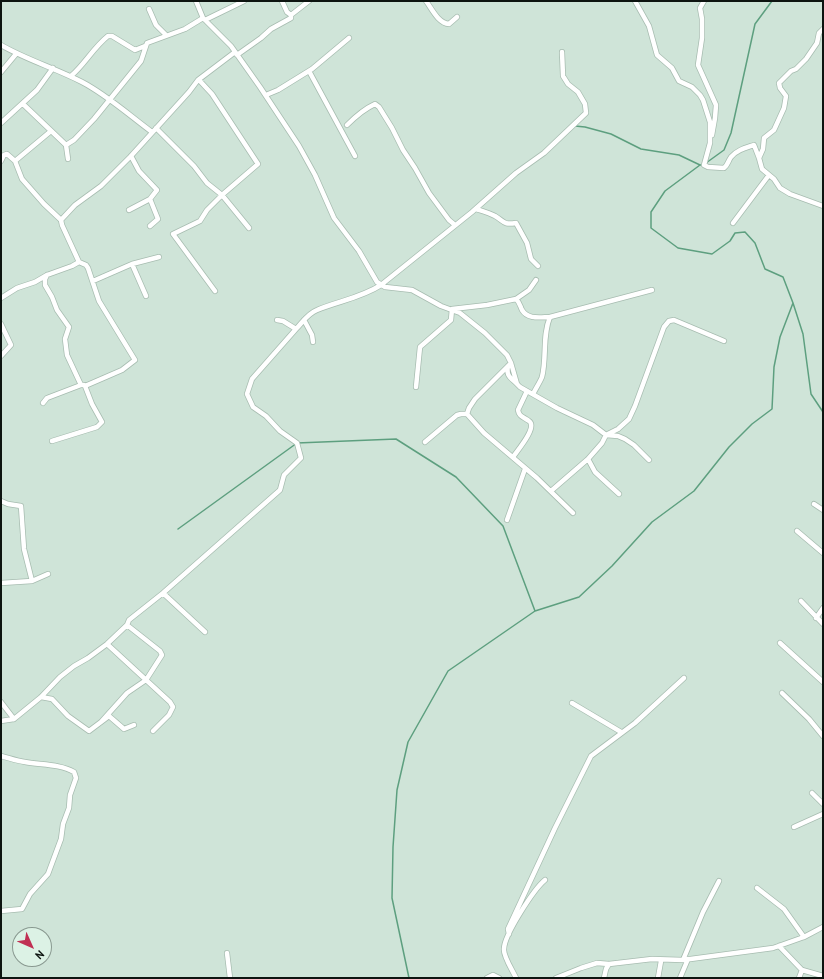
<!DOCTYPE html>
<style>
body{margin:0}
#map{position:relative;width:824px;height:979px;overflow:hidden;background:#cfe4d8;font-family:"PT Sans",sans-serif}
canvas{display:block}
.frame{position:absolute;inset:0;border:2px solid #0d1410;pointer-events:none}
.north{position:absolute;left:12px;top:927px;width:40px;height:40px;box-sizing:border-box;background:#dcf2e5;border:1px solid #899990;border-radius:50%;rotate:135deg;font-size:11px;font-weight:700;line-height:16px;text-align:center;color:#0d1410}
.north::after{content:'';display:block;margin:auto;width:14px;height:18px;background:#c03053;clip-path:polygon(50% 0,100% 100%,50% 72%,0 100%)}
</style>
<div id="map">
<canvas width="824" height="979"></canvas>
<div class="frame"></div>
<div class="north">N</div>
</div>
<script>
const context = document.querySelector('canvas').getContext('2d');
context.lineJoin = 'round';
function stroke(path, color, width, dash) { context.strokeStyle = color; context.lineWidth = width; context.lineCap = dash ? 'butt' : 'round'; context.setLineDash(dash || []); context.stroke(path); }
stroke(new Path2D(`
 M575,126l10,1 26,7 30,15 38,6 21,10
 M706,163l18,-13 7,-17 24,-109 17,-23
 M703,165h-3l-35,26 -14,21v16l27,20 34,6 18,-13 5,-8 10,-1 10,11 10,26 18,8 10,26 10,31 8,60 12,18
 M178,529l119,-86 99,-4 60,38 47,49 32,85
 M409,978l-17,-80 1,-51 4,-57 11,-48 40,-71 87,-60 44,-14 33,-31 40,-44 42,-31 35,-44 23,-23 20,-15 2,-42 6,-30 13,-34`), '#5d9f7f', 1.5);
const minor = new Path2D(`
 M196,1l7,17 28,28 29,41 39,59 16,29 19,43 25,33 18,31 8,5 27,3 29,16 19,7 25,20 22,22 4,8 6,21 3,3 37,21 36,17 13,10 12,1 7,3 9,6 15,15
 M282,1l5,11 4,3
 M426,1c6,8 12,22 23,23l8,-7
 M635,1l14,25 8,29 15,13 7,13 13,6 8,8 3,5 7,22v21l-6,22 4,2 16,1c4,-3 4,-7 7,-11 6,-7 14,-9 23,-12l5,13 3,11 12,10 6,9 10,6 33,12
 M704,1l-4,7 2,11v19l-4,27 18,40 -1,13 -3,17
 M149,9l7,16 10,10
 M205,20l39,-19
 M1,45c26,15 54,23 81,37 25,13 47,33 70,50
 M237,55l24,-17 10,-9 20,-11v-3l18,-14
 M309,71l46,85
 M1,72l15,-18
 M71,76c14,-12 22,-28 37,-40h4l23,14 10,-4
 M199,80l13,14 46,70 -36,31 27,33
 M266,95l12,-5 34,-21 37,-31
 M23,104l43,41 2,14
 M1,123l36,-33 16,-22
 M347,125c8,-8 17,-16 28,-21l4,3 13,21 11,22 12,18 14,25 20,27 6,5
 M156,128l38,38 13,17 15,12 -15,15 -7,11 -27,13 42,57
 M66,145l8,-5 20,-21 47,-58 6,-18 38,-14 18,-11
 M759,158l4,-9 1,-11 10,-8 10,-22 2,-12 -6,-8 -1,-5 12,-12 5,-2 10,-10 11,-16 2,-10 4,-4
 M1,161l3,-6 3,-1 8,7 36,-30
 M15,161l7,18 22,25 17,16
 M150,199l8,20 -8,7
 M476,209c6,2 13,4 19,7 10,6 8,9 21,7l11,20 4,16 7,7
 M129,210l21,-11 7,-9 -18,-19 -8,-15
 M733,223l36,-48
 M132,264l14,32
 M47,275l-2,4v6l7,12 5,13 12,17 -4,12 2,16 14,30
 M93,281l39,-17 27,-7
 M1,298l16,-10 18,-6 12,-7 25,-9 7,-4
 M516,299c4,4 4,7 6,11 6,10 19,7 28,7
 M277,320l6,1 13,8c7,-7 11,-15 21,-19 21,-9 44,-12 64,-25l91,-73 44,-39 28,-20 42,-40 -1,-9 -7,-12 -10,-8 -5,-8 -1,-24
 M304,320l8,15 1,7
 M1,324l10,21 -10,11
 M508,366c-2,10 2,11 9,18
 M416,387l4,-40 31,-27 1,-11 35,-4 29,-6 13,-9 7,-10
 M533,394c3,-6 7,-12 9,-17 5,-20 0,-41 8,-60l102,-27
 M43,403l4,-5 34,-13h3
 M467,414l2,-6 6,-9 36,-36
 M52,441l45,-14 5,-5 -10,-18 -7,-18 37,-16 13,-10 -36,-59 -11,-33 -2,-3 -7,-3 -17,-37 -1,-5 14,-15 26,-19 30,-30 58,-64 9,-12 37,-28
 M425,442l32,-27 4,-1h6l17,19 53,45 36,35
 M513,457c4,-6 25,-30 16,-36 -5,-4 -10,-4 -11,-11l9,-19
 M588,459l7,13 24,22
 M551,491l37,-32 14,-16 4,-8 12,-6 11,-10 6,-13 29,-79 5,-6 5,-1 50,21
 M1,501l7,3 13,2 3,43 8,32
 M814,504l9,6
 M507,520l18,-51
 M797,531l26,22
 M1,583l31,-2 16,-7
 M163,593l42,39
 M801,601l22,23
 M816,618l7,-10
 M780,643l43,39
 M107,644l63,58 3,5 -4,8 -16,16
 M782,693l27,26 14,17
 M41,697l11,2 16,17 21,15 20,-15 15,13 10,-4
 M1,702l13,17
 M572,703l49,29
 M1,721l13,-2 27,-22 19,-20 14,-11 14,-8 19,-14 20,-19 2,-5 34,-27 117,-103 4,-15 17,-17 -4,-15 -17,-12 -14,-15 -13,-9 -6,-13 5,-15 44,-50
 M101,722l26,-29 19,-13 16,-25 -2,-4 -33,-26
 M1,756c8,2 16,5 24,6 16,3 35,2 49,10l2,6 -6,17 -1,13 -6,16 -2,15 -13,35 -18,20 -8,15 -21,2
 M812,793l11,11
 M794,827l29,-13
 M757,888l27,21 20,28
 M509,934l-1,-5 47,-101 36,-72 44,-33 49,-45
 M779,946l23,24 21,6
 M227,953l3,25
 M683,960l20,-48 16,-31
 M487,978l6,-3 6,3
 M516,978c-3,-7 -13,-22 -12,-29 0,-14 30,-60 41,-69
 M556,978l25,-10 16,-5 12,1 43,-5 31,1 90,-12 31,-11 19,-10
 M604,978l2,-9 3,-5
 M658,978l3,-17
 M680,978l8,-19
 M799,978l3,-8`);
stroke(minor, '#a7bcb0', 6);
stroke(minor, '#fff', 4.5);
</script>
